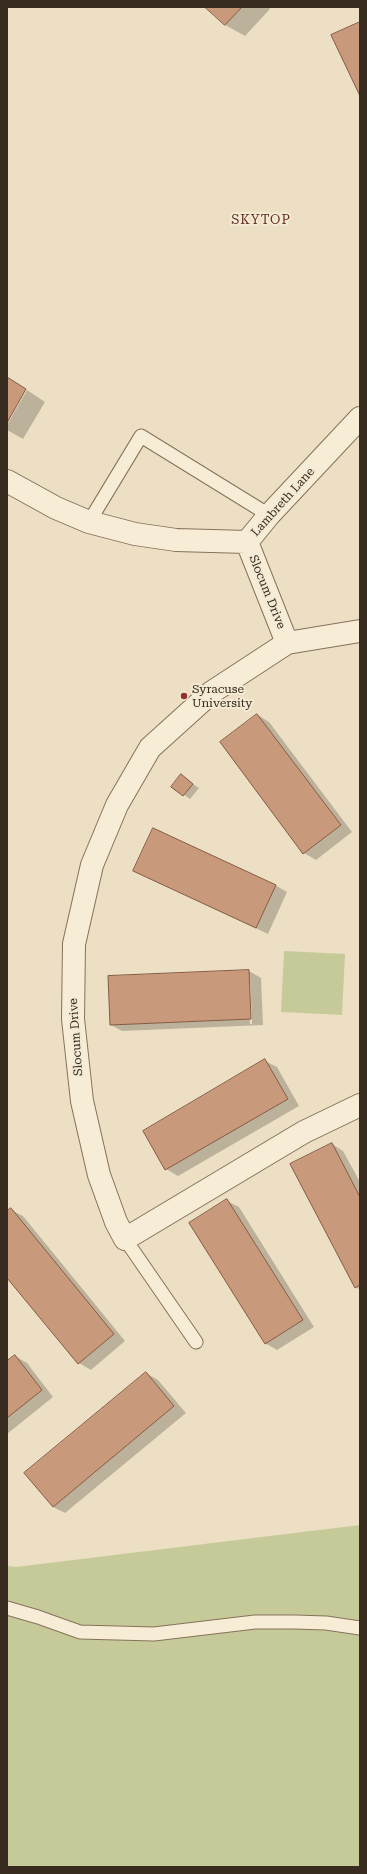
<!DOCTYPE html>
<style>
body{margin:0}
#map{position:relative;width:367px;height:1874px;overflow:hidden;background:#ecdfc4;font-family:"Roboto Serif",serif}
canvas{display:block}
.frame{position:absolute;inset:0;border:8px solid #372a1f;pointer-events:none}
</style>
<div id="map">
<canvas width="367" height="1874"></canvas>
<div class="frame"></div>
</div>
<script>
const context = document.querySelector('canvas').getContext('2d');
context.lineJoin = 'round';
function fill(path, color) { context.fillStyle = color; context.fill(path, 'evenodd'); }
function stroke(path, color, width, dash) { context.strokeStyle = color; context.lineWidth = width; context.lineCap = dash ? 'butt' : 'round'; context.setLineDash(dash || []); context.stroke(path); }
function drawText(font, color, halo, rows, align = 'center') {
  context.font = font + ' "Roboto Serif",serif'; context.lineWidth = 4; context.setLineDash([]); context.textBaseline = 'middle'; context.strokeStyle = halo; context.fillStyle = color; for (const [text, x, y, turn = 0] of rows) {
    context.save(); context.translate(x, y); context.rotate((+turn || 0) * Math.PI / 180); context.textAlign = isNaN(turn) ? turn : align; if (halo) context.strokeText(text, 0, 0); context.fillText(text, 0, 0); context.restore();
  }
}
fill(new Path2D(`
 M284,951l61,3 -3,61 -61,-3z
 M360,1525v342h-353v-301l9,1z`), '#c6ca99');
fill(new Path2D(`
 M207,7h61l2,2 -25,27 -20,-11z
 M27,390l18,12 -22,37 -16,-9v-5z
 M258,715l11,7 83,110 -36,28 -12,-7z
 M181,776l18,12 -9,11 -17,-12z
 M135,871l140,14 12,7 -19,42z
 M249,971l12,7 2,47 -141,6 -11,-6zM248,977h2l2,47h-2z
 M265,1061l12,6 22,39 -121,70 -12,-7z
 M332,1144l11,7 17,31v108l-4,-3z
 M227,1201l12,6 75,120 -37,23 -12,-7z
 M11,1210l12,6 102,125 -34,29 -12,-7 -72,-87v-63z
 M15,1356l12,7 26,34 -46,37v-71z
 M146,1373l12,7 28,33 -121,100 -12,-6z`), '#0003');
const building = new Path2D(`
 M205,7h37l-17,18z
 M360,22v74l-29,-61z
 M7,377l19,12 -19,34z
 M257,714l84,111 -38,29 -83,-112z
 M181,774l12,10 -10,12 -12,-9z
 M153,828l123,57 -20,43 -123,-57z
 M249,970l2,49 -141,6 -2,-49z
 M265,1059l23,40 -123,71 -22,-39z
 M332,1143l28,54v88l-5,3 -65,-124z
 M227,1199l76,121 -38,24 -76,-121z
 M11,1208l103,126 -36,30 -71,-86v-67z
 M15,1355l27,35 -35,28v-57z
 M146,1372l28,34 -121,101 -29,-34z`);
fill(building, '#c9997c');
stroke(building, '#855a42', 1);
const service = new Path2D(`
 M89,522l52,-86 128,79
 M125,1239l71,103
 M7,1608l31,9 42,15 74,2 101,-12h40l31,1 34,5`);
const minor = new Path2D(`
 M7,481l49,27 33,14 46,12 41,6 71,2
 M247,542l22,-27 91,-97
 M247,542l40,101
 M360,631l-73,12 -75,49 -62,56 -33,57 -25,60 -18,79 -1,75 9,82 17,74 17,47 9,17 179,-107 56,-27`);
stroke(service, '#86715b', 15);
stroke(minor, '#86715b', 24);
stroke(service, '#f7edd7', 13);
stroke(minor, '#f7edd7', 22);
for (const [x, y, r, color] of [
 [184,696,4,"#932e32"]
]) { const dot = new Path2D(); dot.arc(x, y, r, 0, 2 * Math.PI); context.fillStyle = color; context.fill(dot); stroke(dot, '#f4ead4', 1.5); }
drawText('12px', '#372a1f', '#f4ead4', [
 ["Lambreth Lane",283,502,-48],
 ["Slocum Drive",267,592,68],
 ["Slocum Drive",76,1037,-94]
]);
drawText('12px', '#372a1f', '#f4ead4', [
 ["Syracuse",192,689],
 ["University",192,703]
], 'left');
context.letterSpacing = '1px';
drawText('13px', '#622b20', '#f4ead4', [
 ["SKYTOP",261,220]
]);
context.letterSpacing = '0px';
</script>
